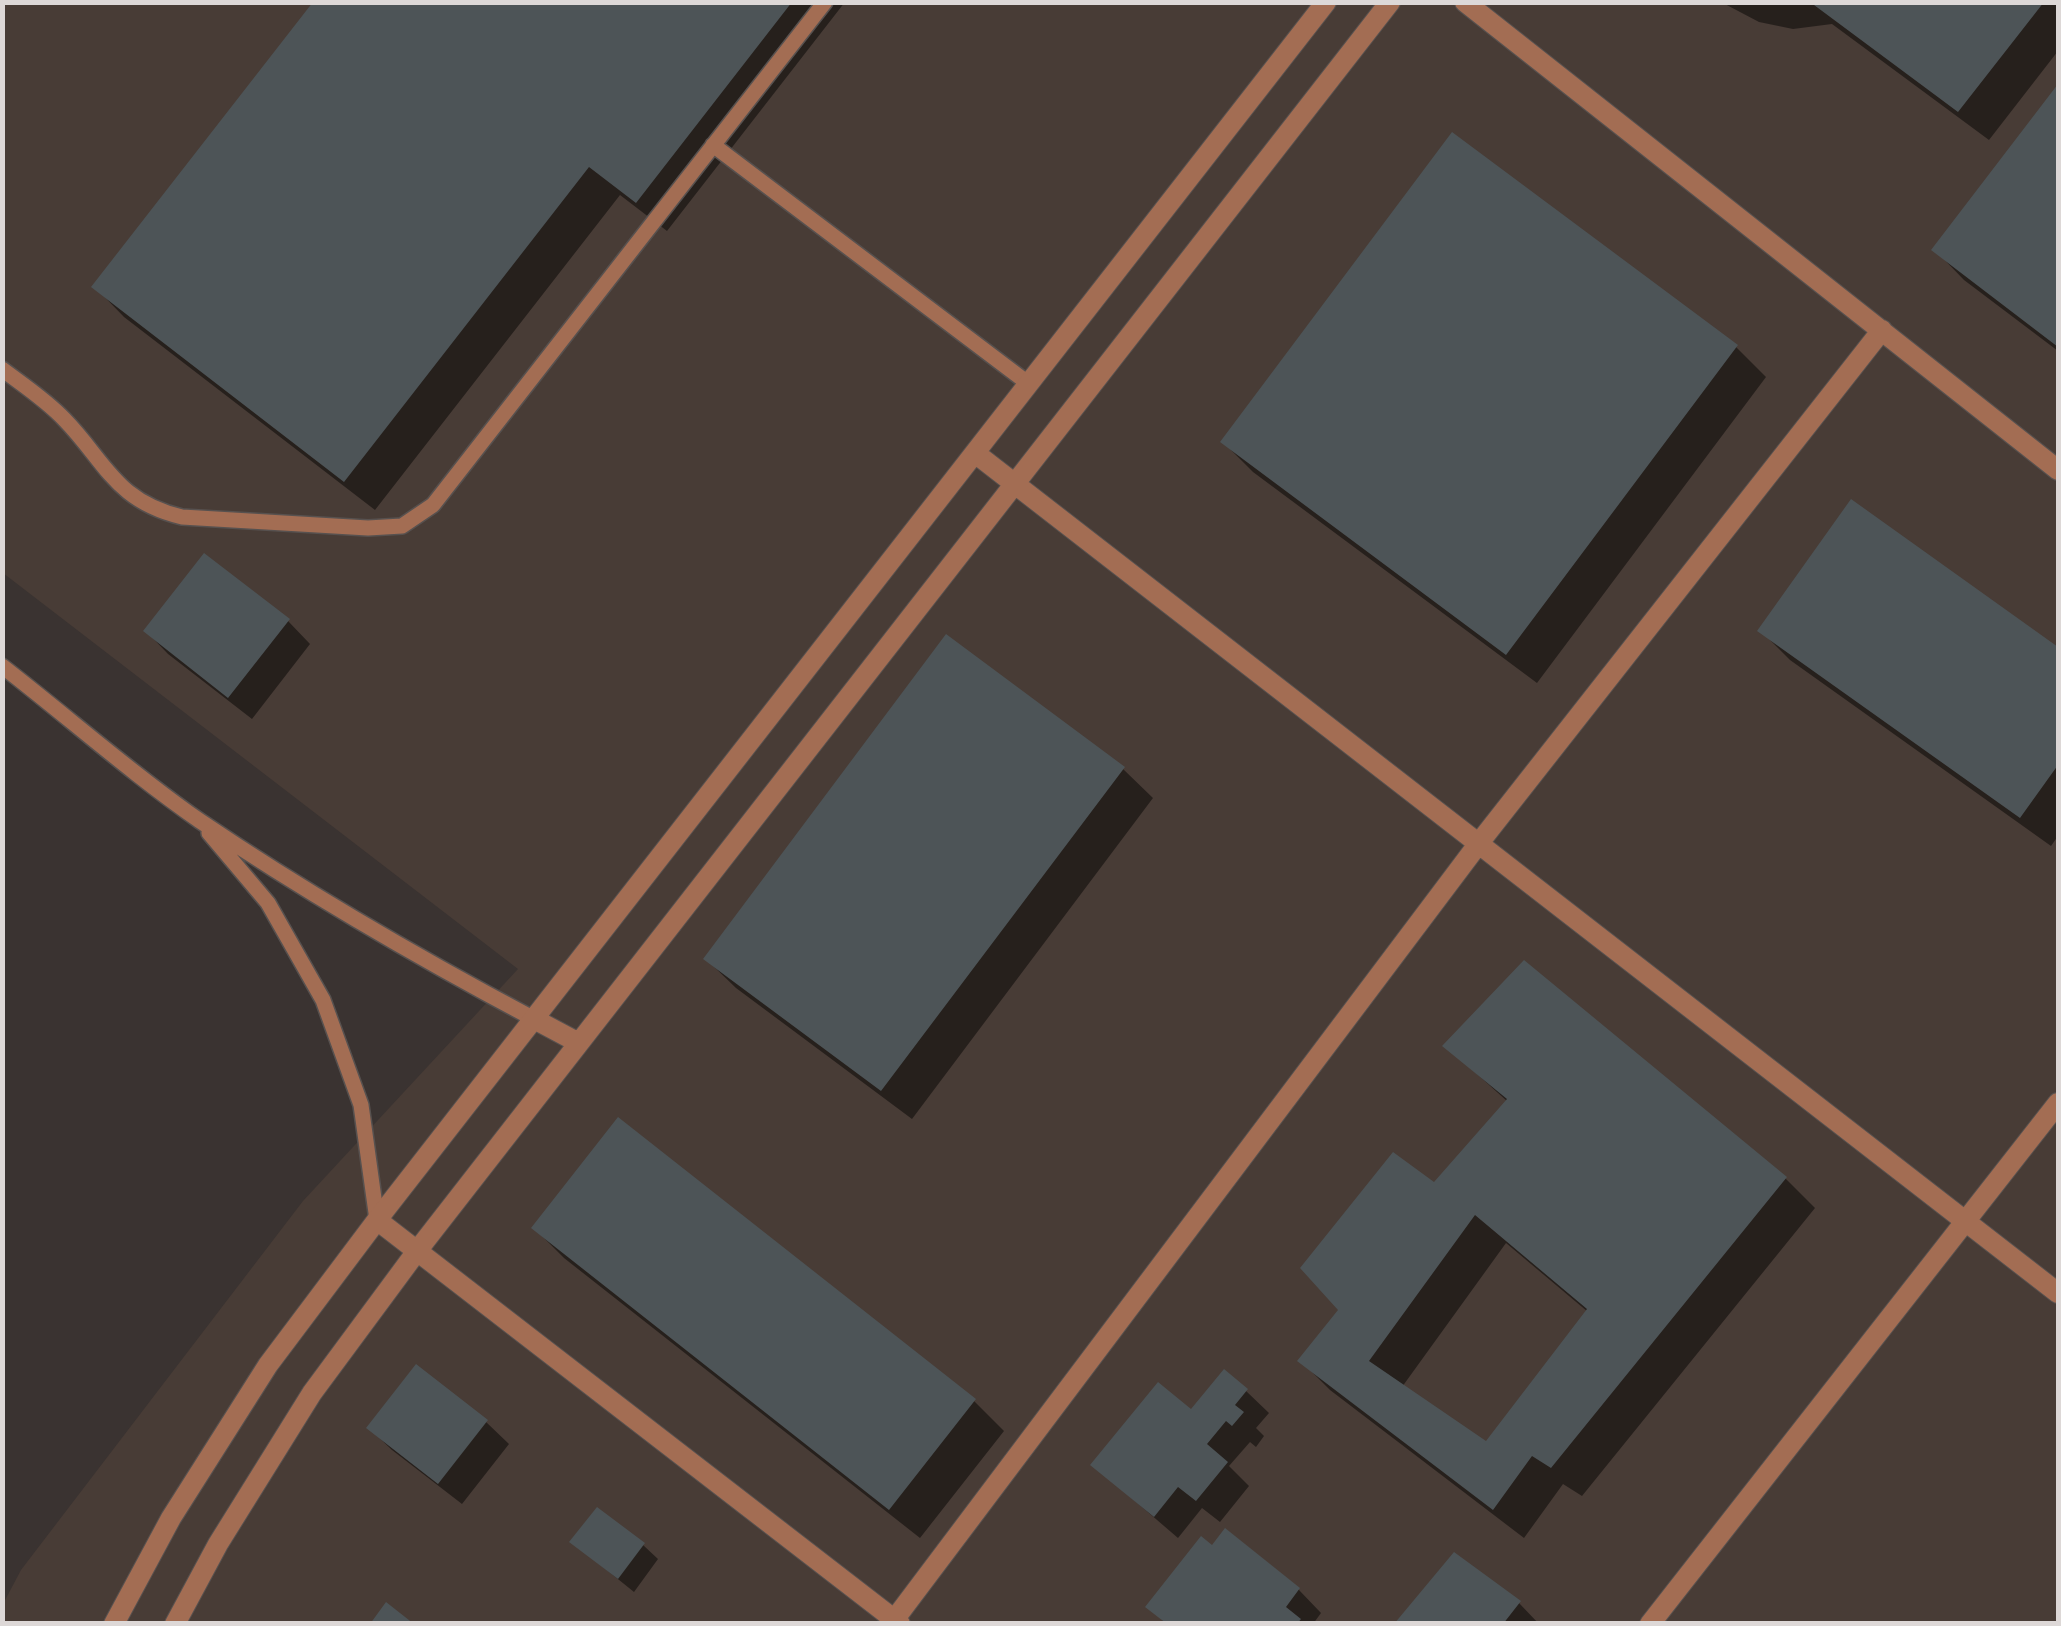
<!DOCTYPE html>
<style>
body{margin:0}
#map{position:relative;width:2061px;height:1626px;overflow:hidden;background:#3a3331;font-family:"Alegreya Sans",sans-serif}
canvas{display:block}
.frame{position:absolute;inset:0;border:5px solid #ddd8d7;pointer-events:none}
</style>
<div id="map">
<canvas width="2061" height="1626"></canvas>
<div class="frame"></div>
</div>
<script>
const context = document.querySelector('canvas').getContext('2d');
context.lineJoin = 'round';
function fill(path, color) { context.fillStyle = color; context.fill(path, 'evenodd'); }
function stroke(path, color, width, dash) { context.strokeStyle = color; context.lineWidth = width; context.lineCap = dash ? 'butt' : 'round'; context.setLineDash(dash || []); context.stroke(path); }
fill(new Path2D(`
 M3,3h2055v1620l-2055,1v-20l18,-34 282,-369 215,-232 -515,-396z`), '#483c36');
fill(new Path2D(`
 M316,2h529l-178,229 -47,-36 -245,315 -251,-193 -29,-30z
 M1721,2h337v49l-69,89 -157,-116 -39,5 -34,-7z
 M2058,88v263l-94,-71 -29,-30z
 M1736,347l30,30 -229,306 -284,-211 -30,-30z
 M1851,503l207,147v186l-7,10 -261,-186 -30,-30z
 M288,621l22,23 -58,75 -84,-65 -22,-23z
 M1123,769l30,29 -241,321 -176,-131 -30,-29z
 M1446,1046l339,132 30,30 -233,288 -19,-12 -39,54 -194,-148 -29,-29 134,-176 73,-83zM1506,1243l82,69 -102,133 -84,-58z
 M619,1121l355,280 30,30 -84,107 -356,-280 -30,-30z
 M1246,1391l23,22 -13,15 8,8 -8,11 -6,-5 -21,24 20,20 -29,36 -18,-14 -24,30 -85,-73 98,-52z
 M486,1422l23,22 -47,60 -70,-54 -23,-22z
 M1225,1532l74,58 22,23 -8,11h-147l-17,-18 63,-58z
 M572,1542l71,3 15,14 -24,33z
 M1519,1603l20,21h-142z`), '#0007');
fill(new Path2D(`
 M313,2h479l-156,201 -47,-36 -245,315 -253,-195z
 M1810,2h234l-86,110z
 M2058,84v263l-127,-97z
 M1452,132l286,213 -232,310 -286,-213z
 M1851,499l207,148v118l-38,53 -263,-187z
 M204,553l86,66 -62,79 -85,-67z
 M946,634l179,133 -244,324 -178,-132z
 M1524,960l263,217 -236,291 -19,-12 -39,54 -196,-149 41,-51 -38,-42 93,-116 41,30 73,-83 -65,-53zM1475,1215l112,94 -101,132 -117,-80z
 M618,1117l358,282 -87,111 -358,-282z
 M416,1364l72,56 -50,64 -72,-56z
 M1224,1369l24,20 -13,16 9,7 -12,14 -6,-5 -19,23 21,18 -32,39 -18,-14 -24,30 -64,-52 68,-83 33,27z
 M597,1507l48,36 -27,36 -49,-37z
 M1225,1528l75,60 -14,19 15,12 -4,5h-130l-22,-17 56,-71 11,9z
 M1454,1552l67,49 -18,23h-109z
 M386,1602l28,22h-44z`), '#4d5457');
const service = new Path2D(`
 M713,145l316,239
 M2,369c21,16 44,31 62,50 42,43 51,82 118,98l186,11 34,-2 31,-21 392,-503
 M2,666c66,51 130,108 198,155 108,73 219,137 334,198
 M209,833l59,70 55,97 38,105 16,115`);
const minor = new Path2D(`
 M1465,2l593,468
 M975,453l1083,840
 M534,1019l45,24
 M377,1220l523,404
 M114,1624l57,-106 97,-153 109,-145 949,-1218
 M175,1624l43,-80 94,-151 105,-142 973,-1249
 M891,1624l588,-781 403,-513
 M1650,1624l408,-521`);
stroke(service, '#57514f', 18);
stroke(minor, '#57514f', 22);
stroke(service, '#a36d53', 15);
stroke(minor, '#a36d53', 20);
</script>
